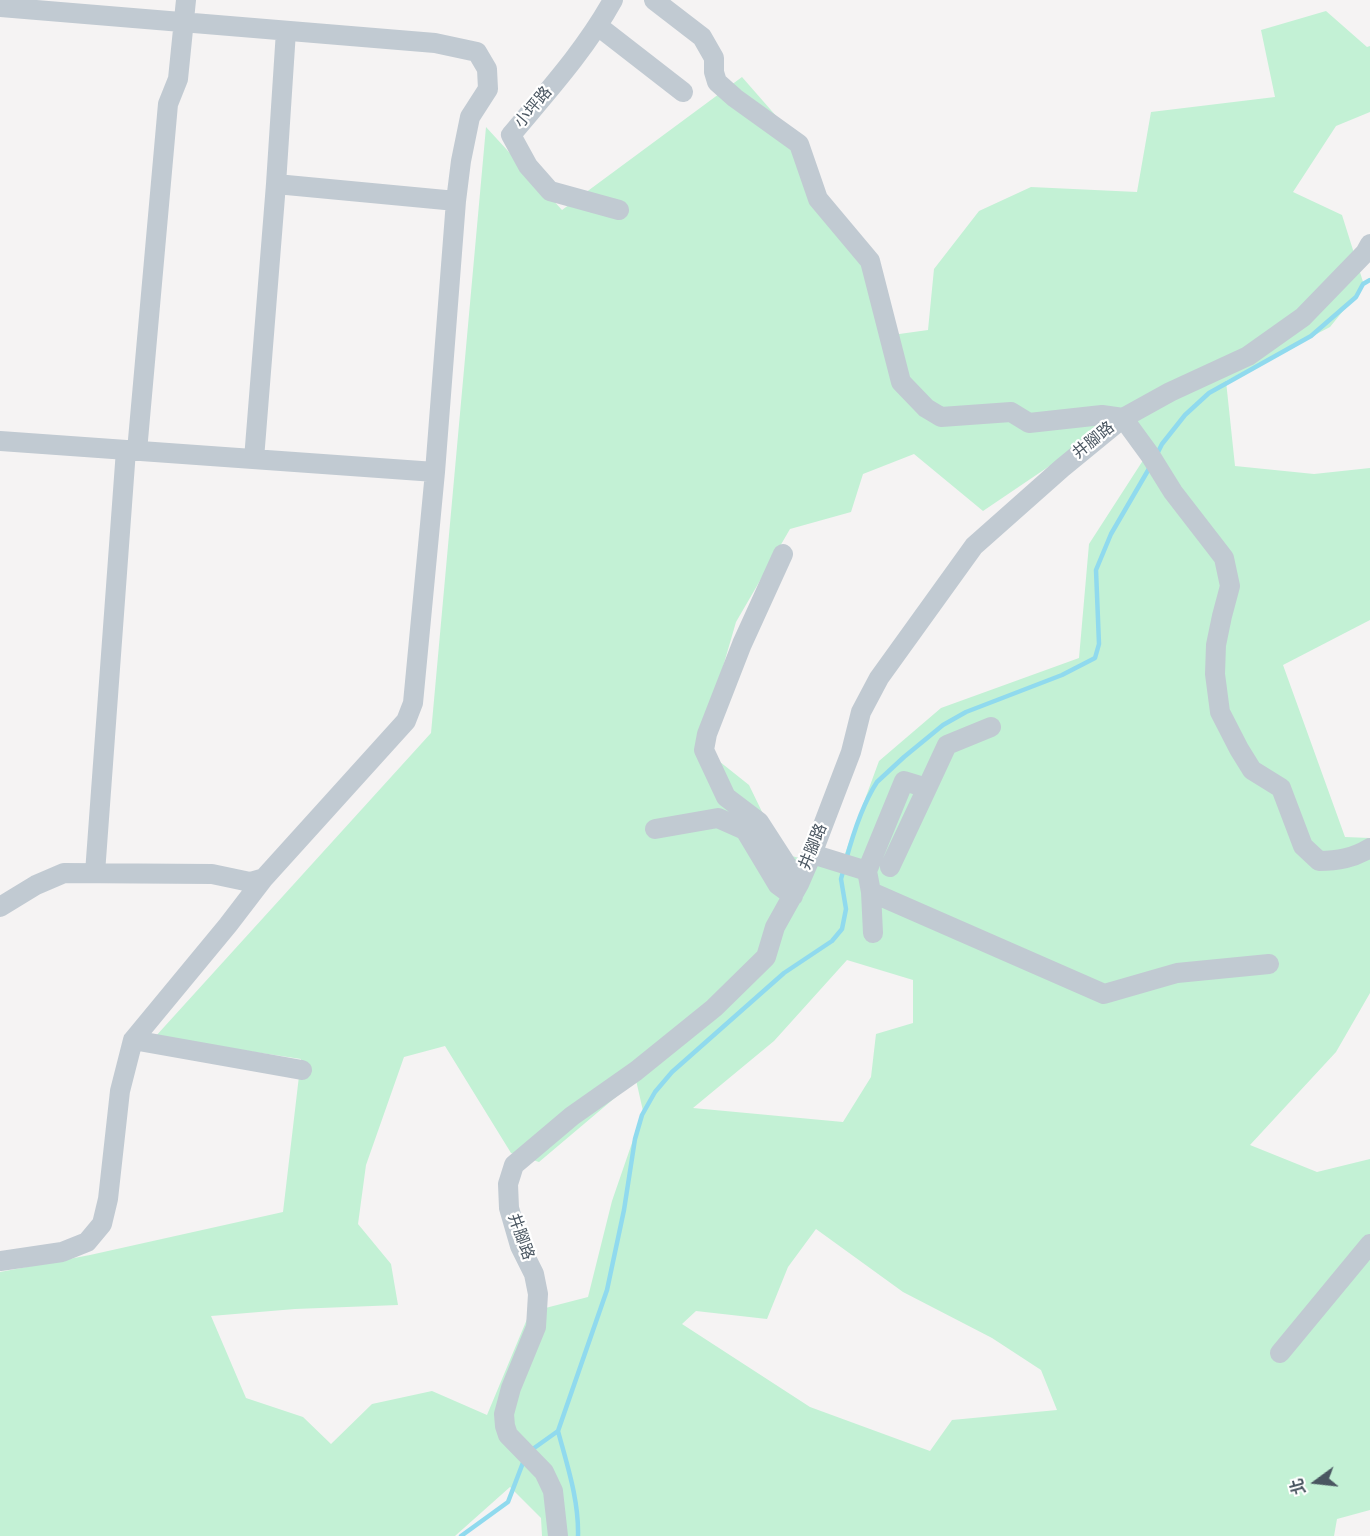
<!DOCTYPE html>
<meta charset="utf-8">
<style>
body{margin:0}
#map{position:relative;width:1370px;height:1536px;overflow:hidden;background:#f5f3f3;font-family:"Nunito Sans","Noto Sans TC",sans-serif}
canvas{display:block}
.north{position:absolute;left:1286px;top:1452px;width:60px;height:60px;-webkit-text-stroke:4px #fff;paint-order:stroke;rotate:255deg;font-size:16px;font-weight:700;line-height:24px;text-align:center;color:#4a5661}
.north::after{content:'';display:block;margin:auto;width:21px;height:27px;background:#4a5661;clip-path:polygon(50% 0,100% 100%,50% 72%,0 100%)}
</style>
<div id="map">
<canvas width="1370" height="1536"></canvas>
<div class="north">北</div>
</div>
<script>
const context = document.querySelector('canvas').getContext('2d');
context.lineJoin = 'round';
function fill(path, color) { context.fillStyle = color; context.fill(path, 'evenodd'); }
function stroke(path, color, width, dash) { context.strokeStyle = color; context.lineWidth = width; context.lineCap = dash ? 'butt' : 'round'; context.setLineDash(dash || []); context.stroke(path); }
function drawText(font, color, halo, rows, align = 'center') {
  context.font = font + ' "Nunito Sans","Noto Sans TC",sans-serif'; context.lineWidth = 4.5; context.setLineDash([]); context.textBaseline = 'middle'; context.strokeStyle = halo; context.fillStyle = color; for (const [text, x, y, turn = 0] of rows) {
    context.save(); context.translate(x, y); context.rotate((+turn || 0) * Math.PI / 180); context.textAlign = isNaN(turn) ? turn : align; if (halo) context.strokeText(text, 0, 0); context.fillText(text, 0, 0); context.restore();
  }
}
fill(new Path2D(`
 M1326,11l41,36 3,-1v66l-34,14 -43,66 49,23 22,70 -34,42 -104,54 9,85 79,8 56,-6v152l-87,45 62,172 25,1v155l-34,59 -86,93 67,27 53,-13v351l-33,9 -3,17h-792l-1,-18 -31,-31 -55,49h-455v-264l90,-17 193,-43 18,-153 -146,-22 276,-304 55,-606 76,83 180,-133 42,48 36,71 42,52 30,87 36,-5 6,-61 45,-58 52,-24 106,5 14,-80 124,-15 -14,-67zM1125,415l24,36 -60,93 -10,114 -138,50 -62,53 -40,109 -57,-17 -33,-68 -49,-39 36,-124 54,-93 61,-17 12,-38 51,-20 69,57zM847,960l66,20v43l-37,11 -5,43 -28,45 -150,-14 81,-67zM445,1046l66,107 28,9 97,-82 7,31 -31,90 -24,96 -58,15 -43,103 -55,-24 -60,13 -41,40 -28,-27 -57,-19 -35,-82 84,-7 103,-4 -7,-41 -33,-40 8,-59 38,-108zM816,1229l87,63 89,46 49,32 16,40 -105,10 -22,31 -120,-44 -128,-83 14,-13 71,8 21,-52z`), '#c3f1d5');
stroke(new Path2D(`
 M1157,454l5,-10 23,-29 24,-22 102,-57 45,-39 7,-13 7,-4
 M846,860c7,-26 16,-55 31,-78l27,-25 39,-32 23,-13 96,-37 33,-17 4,-14 -3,-74 15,-36 39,-67
 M558,1431c9,34 21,69 20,105
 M530,1451l28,-20 49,-141 17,-80 11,-71 7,-24 13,-23 17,-20 112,-99 48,-32 10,-12 4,-20 -5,-30 3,-11
 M461,1536l47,-34 16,-42`), '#90daee', 4.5);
stroke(new Path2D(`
 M613,0c-27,49 -66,92 -102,135l17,31 22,25 69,19
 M654,0l48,37 12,21v14l3,10 18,16 64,46 19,55 52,62 31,121 25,26 15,9 70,-5 18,11 73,-8 21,3 27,37 23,37 51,66 6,28 -8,30 -6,29 -1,29 5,38 19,37 13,21 29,18 22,58 16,15c19,0 34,-3 51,-13
 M0,7l435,36 42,9 10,17 1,20 -18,28 -9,44 -5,40 -21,271 -22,231 -7,18 -142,157 -14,4 -38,-8 -148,-1 -28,12 -36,22
 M598,26l85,66
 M276,184l10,-153
 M0,441l435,31
 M137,451l31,-347 10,-25 8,-79
 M254,459l22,-275 180,17
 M783,554l-41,90 -35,90 -3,16 22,47 33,25 40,62
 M927,788l20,-43 44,-18
 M655,829l63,-11 27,12 33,55 15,11
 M812,854l55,17
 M95,873l31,-423
 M871,892l233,102 73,-21 92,-9
 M873,933l-2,-41 -4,-21 37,-90 23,7 -37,79
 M133,1040l169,30
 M0,1261l62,-9 25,-10 15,-18 6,-25 12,-108 13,-51 95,-115 36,-47
 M1280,1353l90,-109
 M558,1536l-5,-45 -9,-19 -36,-37 -3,-9 -1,-12 7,-26 25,-61 2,-33 -4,-20 -14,-28 -11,-38 -1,-24 6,-19 58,-49 64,-45 78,-63 52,-51 9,-30 24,-43 13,-30 39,-102 10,-40 18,-34 95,-132 88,-78 61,-50 47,-26 78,-36 55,-39 62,-64 5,-9`), '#c1cad2', 20);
drawText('16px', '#4a5661', '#fff', [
 ["小坪路",534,108,-50],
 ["井腳路",1094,441,-39],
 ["井腳路",814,847,-68],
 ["井腳路",520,1237,70]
]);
</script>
